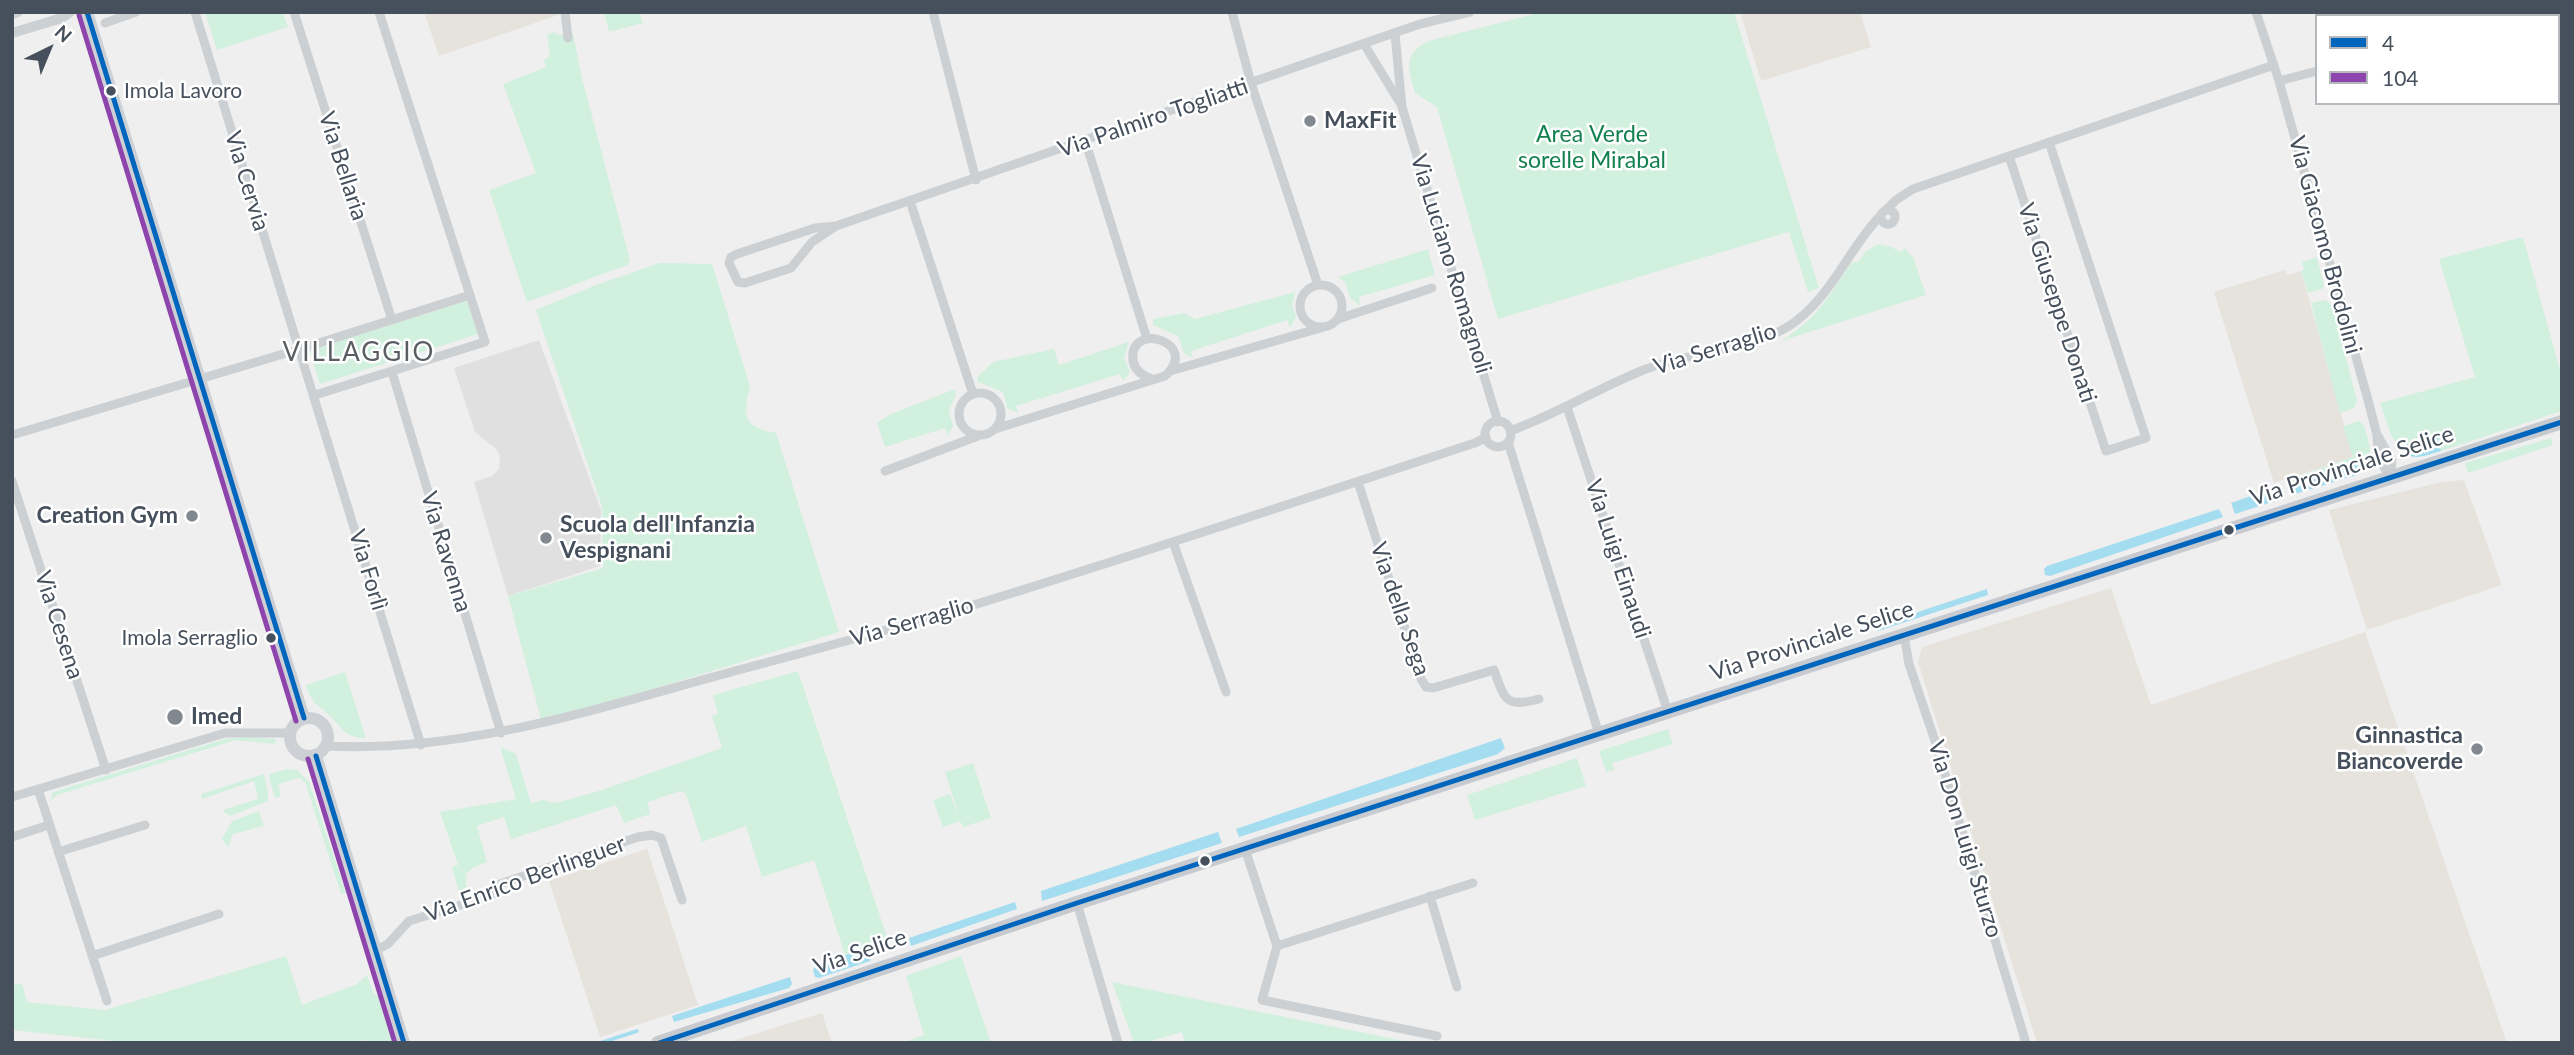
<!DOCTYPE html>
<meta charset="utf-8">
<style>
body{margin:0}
#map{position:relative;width:2574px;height:1055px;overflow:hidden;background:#f0efef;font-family:Lato,sans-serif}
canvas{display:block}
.frame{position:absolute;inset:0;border:14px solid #45505c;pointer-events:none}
.legend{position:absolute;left:2315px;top:14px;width:245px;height:91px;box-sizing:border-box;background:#fff;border:2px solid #b5b9be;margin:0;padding:9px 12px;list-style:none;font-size:21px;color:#45505c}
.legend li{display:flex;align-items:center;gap:14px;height:35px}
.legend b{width:35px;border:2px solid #b5b9be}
.north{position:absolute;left:14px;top:14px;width:70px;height:70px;-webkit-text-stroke:5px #fff;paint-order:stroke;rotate:43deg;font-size:19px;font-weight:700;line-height:28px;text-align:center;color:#45505c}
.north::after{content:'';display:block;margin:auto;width:24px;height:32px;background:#45505c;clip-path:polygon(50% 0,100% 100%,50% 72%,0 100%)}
</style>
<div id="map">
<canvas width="2574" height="1055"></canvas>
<div class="frame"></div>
<ul class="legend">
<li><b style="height:9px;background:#0065bd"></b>4</li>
<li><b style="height:9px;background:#8e44ad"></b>104</li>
</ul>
<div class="north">N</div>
</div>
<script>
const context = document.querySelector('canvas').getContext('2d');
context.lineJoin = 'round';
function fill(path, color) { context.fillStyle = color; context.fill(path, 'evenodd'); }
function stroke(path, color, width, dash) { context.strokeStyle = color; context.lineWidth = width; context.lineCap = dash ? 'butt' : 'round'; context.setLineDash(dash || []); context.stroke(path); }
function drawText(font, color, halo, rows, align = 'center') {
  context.font = font + ' Lato,sans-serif'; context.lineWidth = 5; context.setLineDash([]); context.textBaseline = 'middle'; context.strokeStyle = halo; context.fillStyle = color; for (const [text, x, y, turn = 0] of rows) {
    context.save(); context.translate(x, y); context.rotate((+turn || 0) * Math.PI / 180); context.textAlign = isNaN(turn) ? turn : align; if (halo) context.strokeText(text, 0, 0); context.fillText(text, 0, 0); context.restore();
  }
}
fill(new Path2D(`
 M424,12h140v1l-125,43z
 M1740,12h120l11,35 -110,34z
 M2285,270l2,5 14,-4 52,186 -79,26 -60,-191z
 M2464,480l38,105 -135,45 -38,-120 112,-28z
 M2111,588l40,117 214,-73 142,411h-470l-119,-381 4,-15z
 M647,849l51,156 -98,32 -51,-156z
 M822,1013l10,30h-106z`), '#e5e3dc');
fill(new Path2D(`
 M539,340l62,170 -1,56 -92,30 -34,-114 18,-6 7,-7 1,-12 -3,-7 -22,-18 -21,-64z`), '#e1e0e0');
fill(new Path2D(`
 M205,12h77l6,15 -71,23z
 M604,12h35l4,11 -34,9z
 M1543,12h191l85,276 -11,4 -19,-60 -291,87 -61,-212 -22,-14c-8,-27 -12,-41 17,-53z
 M554,32l5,3 14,-1 9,44 48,182 -3,5 -100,37 -38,-112 47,-17 -33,-89 43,-17 -2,-7 6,-4 -3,-21z
 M2523,237l39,140v34l-121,40 -4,-16 -39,12 -7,-12 -11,-32 95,-26 -36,-118z
 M1878,244l13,3 10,5 4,-4 9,11 12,36 -145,46c37,-23 46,-43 70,-78l8,-2 6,-9z
 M1428,249l7,26 -76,22 1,9 -10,-8 -5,-16 -7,-5z
 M2317,257l7,29 -2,3 -14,4 -7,-22 3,-2 -2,-7z
 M660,263l52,1 38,122c-7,29 -8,41 26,47l63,199 -297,91 -34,-127 95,-28 -1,-61 -66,-197 57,-24z
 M1295,292l-3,13 4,12 -6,11 -3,-8 -96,31 2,7 -9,-5 -6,-17 -25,-11v-6l31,-6 11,6z
 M2325,300l7,5 25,95 -3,8 -14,5 -29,-110z
 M467,301l11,33 -158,50 -11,-34z
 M1129,342l-5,16 6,14 -7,9 -3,-7 -104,32 2,7 -11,-5 -4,-16 -25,-10 -1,-5 16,-15 61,-13 5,16z
 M955,389l1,5 -7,17 4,15 -5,10 -3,-8 -60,19 -8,-24 12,-8z
 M2359,421l5,4c5,18 12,35 -4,49l-4,-11 -68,23 -2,-6 67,-23 -10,-31z
 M2551,438l2,7 -85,28 -3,-10z
 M798,671l91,272 -19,7 -6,-2 -19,7 -31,-95 -52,17 -16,-51 -44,16 -16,-48 -6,-3 -32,11 2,12 -26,9 -8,-18 -105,34 -7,-22 -27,9 10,36 -15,6 -6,6v15l-7,3 -7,-25 6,-2 -18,-53 76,-13 -16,-52 16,7 15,49 12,-3 14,3 45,-13 120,-42 -10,-32 6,-2 -5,-19z
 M345,672l21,66c-22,0 -23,-10 -37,-23 -13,-12 -17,-11 -23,-30z
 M1668,729l5,15 -61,19 2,7 -8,2 -7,-21z
 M247,737l29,2 -1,5 -39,-4 -179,55 -7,6 3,-9 172,-53z
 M1577,758l9,28 -111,34 -8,-25z
 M973,763l18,55 -28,9 -3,-6 -17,6 -10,-27 17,-6 10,25 -15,-47z
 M287,769l10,1 12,12 37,111 -5,1 -36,-112 -6,-4 -21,6 3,12 -6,2 -6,-21 1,-3z
 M264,774l4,19v8l-37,15 -8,-4 2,-3 33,-10 -4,-18 -52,18 -1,-5z
 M259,811l5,15 -31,8 -5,13 -6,-8 10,-18z
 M286,956l16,49 55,-21 10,-9 7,20h4l16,48h-25l-2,-3 -9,3h-225l-121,-13v-45l10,-2 5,19 78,8z
 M961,956l30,87h-89l22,-8 -18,-59z
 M1112,982l302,61h-229l-3,-11 -38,11h-10z`), '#d2f0de');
fill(new Path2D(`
 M2437,435l4,16c-17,5 -30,12 -43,-4z
 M2356,463l4,11 -68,21 -4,-9z
 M2276,487l5,12 -46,15 -4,-11z
 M2219,509l4,8 -173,59 -5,-1 -1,-6 3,-3z
 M1987,589l1,6 -110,36 -2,-5z
 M1501,738l4,10 -7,6 -259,83 -3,-8z
 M1218,832l4,11 -180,58 -1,-10z
 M1015,902l2,7 -106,37 -2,-8z
 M865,948l5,2 2,7 -2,4 -51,17 -4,-1 -2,-7 4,-5z
 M790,977l2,7 -3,4 -115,34 -2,-6z`), '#a4ddf0');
stroke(new Path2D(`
 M600,1043l37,-12`), '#a4ddf0', 3.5);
stroke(new Path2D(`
 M195,12l226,733
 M294,12l98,308
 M565,12l3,26
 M933,12l43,168
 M1232,12l19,71 67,202
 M2256,12l23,69 89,319 9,35 1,18 11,25
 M2529,16l12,-4
 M105,23l31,-11
 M1395,34l7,73 96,315
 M1364,44l36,59
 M2279,81l38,-10
 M1085,140l62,199
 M2009,156l97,295 40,-13 -97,-296
 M910,201l63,193
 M1881 217a7 7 0 1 1 14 0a7 7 0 1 1-14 0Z
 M1886,210l10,-10 17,-11 361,-124
 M836,226l-21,2 -78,26 -6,3 -2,6 9,19 7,1 46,-15 21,-26 24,-16 584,-202 50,-12
 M1300 306a21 21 0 1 1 42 0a21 21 0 1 1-42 0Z
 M1338,319l94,-31
 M1170,371l154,-44
 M392,372l109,361
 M959 414a21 21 0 1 1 42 0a21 21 0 1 1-42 0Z
 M315,395l170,-53 -106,-330
 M1567,407l101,305
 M1485 434a13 13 0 1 1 26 0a13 13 0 1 1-26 0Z
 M995,429l170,-53c37,-33 -37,-57 -32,-15 2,10 10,15 19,18
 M1510,431c47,-17 90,-44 136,-62 42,-16 109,-21 143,-43 41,-26 59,-77 92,-111
 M12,435l288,-86 170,-54
 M2378,436l14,25 -1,16
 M1508,442l91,292
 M885,471l93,-35
 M12,481l94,289
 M1358,482l63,197 5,8 7,1 61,-18c11,30 11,38 45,29
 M1173,542l53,150
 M1904,635l5,29 25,74 92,305
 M326,746c139,7 272,-38 405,-74 79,-21 158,-42 236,-65 171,-52 339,-109 508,-164l11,-6
 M38,789l69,212
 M12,797l213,-64h65
 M12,837l37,-12
 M1245,849l32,97 -15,54 175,36
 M58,852l87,-27
 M1430,896l27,91
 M1077,903l41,140
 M1277,946l196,-63
 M376,950l12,-6 21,-23 81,-25 5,-3 5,-9 138,-47 14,-2 9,3 21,62
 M92,956l127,-42`), '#ccd0d3', 9);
stroke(new Path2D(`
 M12,14l6,-2
 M12,33l50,-15 8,-6`), '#ccd0d3', 10);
stroke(new Path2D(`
 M87,12l217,706
 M290 737a19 19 0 1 1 38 0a19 19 0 1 1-38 0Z
 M316,756l88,287`), '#cdd0d4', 12);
stroke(new Path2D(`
 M658,1043l419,-140 1485,-481`), '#c7cbd0', 14);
stroke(new Path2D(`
 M87,12l217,706
 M316,756l88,287
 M659,1043l418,-140 1485,-481`), '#0065bd', 5);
stroke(new Path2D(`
 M79,15l217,706
 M308,759l87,284`), '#8e44ad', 5);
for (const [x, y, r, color] of [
 [111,91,6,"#45505c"],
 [1310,121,7,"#81888f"],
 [192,516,7,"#81888f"],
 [2229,530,6,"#45505c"],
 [546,538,7,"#81888f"],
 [271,638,6,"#45505c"],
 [175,717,9,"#81888f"],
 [2477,749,7,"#81888f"],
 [1205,861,6,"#45505c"]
]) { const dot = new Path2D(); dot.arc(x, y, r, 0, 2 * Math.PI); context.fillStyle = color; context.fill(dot); stroke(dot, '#fff', 2.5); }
drawText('21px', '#45505c', '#fff', [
 ["Imola Lavoro",124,91],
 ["Imola Serraglio",258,638,"right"]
], 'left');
drawText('23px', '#45505c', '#fff', [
 ["Via Palmiro Togliatti",1153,118,-19],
 ["Via Bellaria",343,166,72],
 ["Via Cervia",247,181,73],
 ["Via Giacomo Brodolini",2325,245,75],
 ["Via Luciano Romagnoli",1451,264,73],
 ["Via Giuseppe Donati",2057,303,72],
 ["Via Serraglio",1715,349,-17],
 ["Via Provinciale Selice",2352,466,-18],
 ["Via Ravenna",446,552,73],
 ["Via Luigi Einaudi",1618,559,72],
 ["Via Forlì",368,570,73],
 ["Via della Sega",1400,609,71],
 ["Via Serraglio",912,622,-16],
 ["Via Cesena",59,625,72],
 ["Via Provinciale Selice",1812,641,-18],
 ["Via Don Luigi Sturzo",1965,839,73],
 ["Via Enrico Berlinguer",525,879,-20],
 ["Via Selice",860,952,-19]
]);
drawText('bold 23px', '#45505c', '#fff', [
 ["MaxFit",1324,121],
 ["Creation Gym",178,516,"right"],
 ["Scuola dell'Infanzia",560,525],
 ["Vespignani",560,551],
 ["Imed",191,717],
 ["Ginnastica",2463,736,"right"],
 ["Biancoverde",2463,762,"right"]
], 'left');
drawText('23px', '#12814f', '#fff', [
 ["Area Verde",1592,135],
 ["sorelle Mirabal",1592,161]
]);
context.letterSpacing = '2px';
drawText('26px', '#5a5e63', '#fff', [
 ["VILLAGGIO",359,353]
]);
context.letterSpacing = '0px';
</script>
